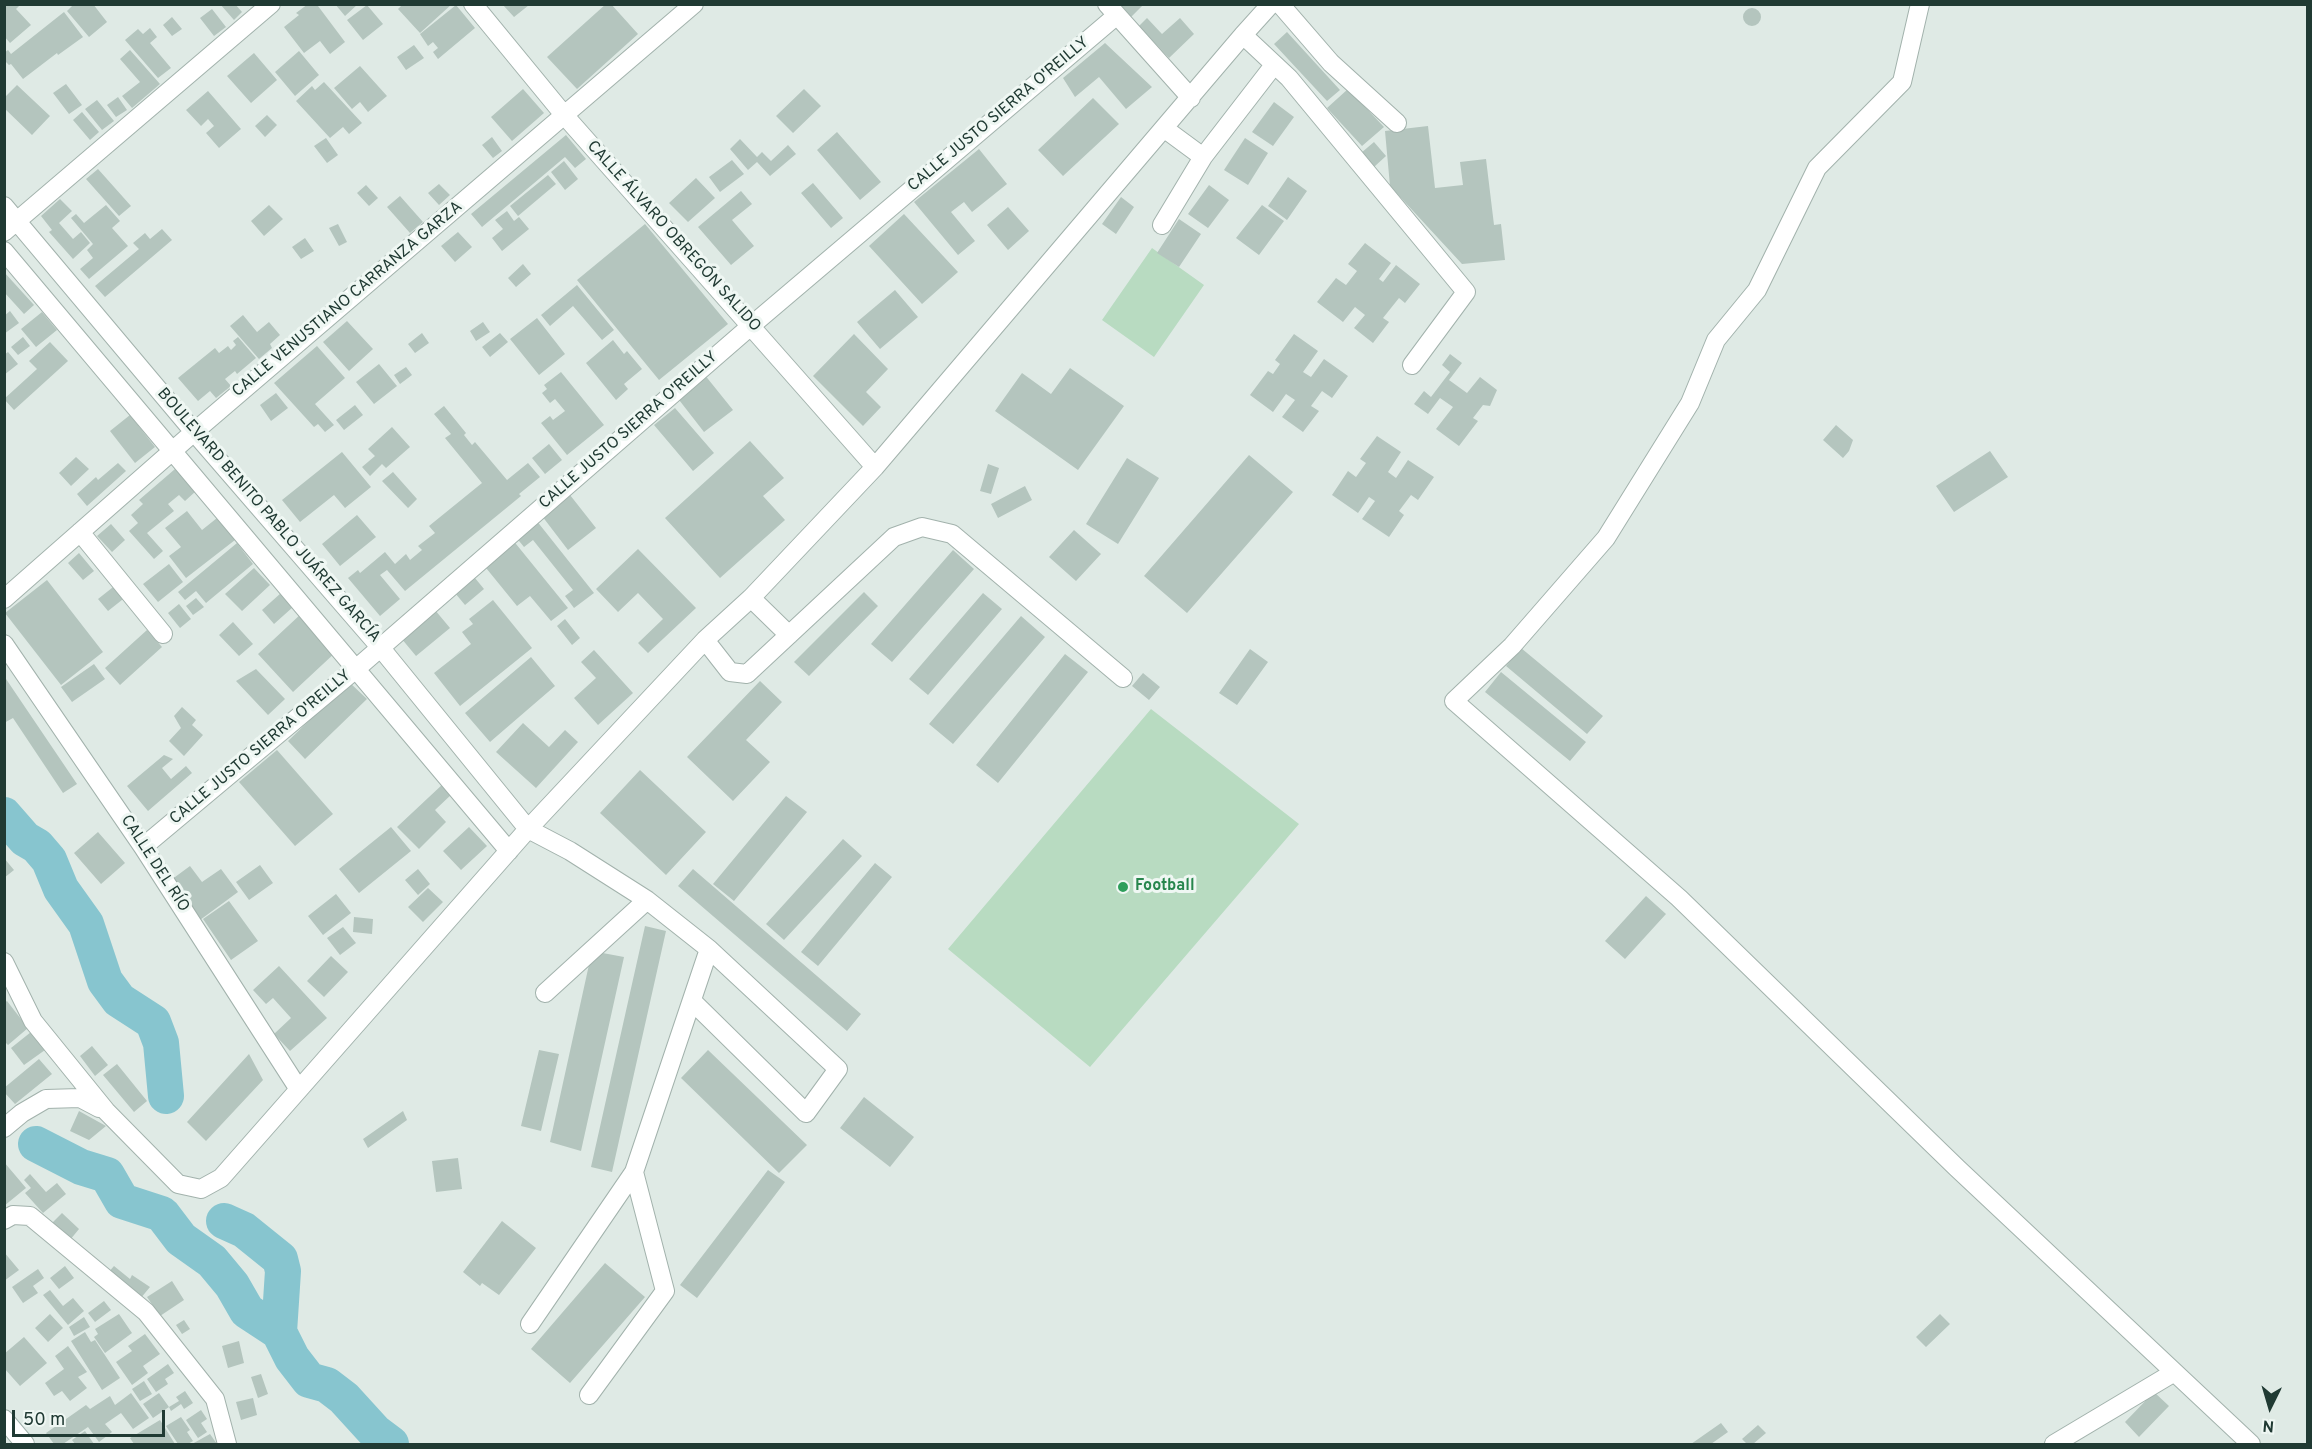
<!DOCTYPE html>
<meta charset="utf-8">
<style>
body{margin:0}
#map{position:relative;width:2312px;height:1449px;overflow:hidden;background:#dfeae5;font-family:Overpass,sans-serif}
canvas{display:block}
.frame{position:absolute;inset:0;border:6px solid #203a33;pointer-events:none}
.north{position:absolute;left:2240px;top:1377px;width:60px;height:60px;-webkit-text-stroke:4px #eff7f3;paint-order:stroke;rotate:185deg;font-size:16px;font-weight:700;line-height:24px;text-align:center;color:#203a33}
.north::after{content:'';display:block;margin:auto;width:21px;height:27px;background:#203a33;clip-path:polygon(50% 0,100% 100%,50% 72%,0 100%)}
.scale{position:absolute;left:12px;top:1410px;width:153px;height:27px;box-sizing:border-box;border:3px solid #203a33;border-top:0;padding-left:8px;font-size:18px;line-height:21px;white-space:nowrap;color:#203a33;-webkit-text-stroke:4px #eff7f3;paint-order:stroke}
</style>
<div id="map">
<canvas width="2312" height="1449"></canvas>
<div class="frame"></div>
<div class="north">N</div>
<div class="scale">50 m</div>
</div>
<script>
const context = document.querySelector('canvas').getContext('2d');
context.lineJoin = 'round';
function fill(path, color) { context.fillStyle = color; context.fill(path, 'evenodd'); }
function stroke(path, color, width, dash) { context.strokeStyle = color; context.lineWidth = width; context.lineCap = dash ? 'butt' : 'round'; context.setLineDash(dash || []); context.stroke(path); }
function drawText(font, color, halo, rows, align = 'center') {
  context.font = font + ' Overpass,sans-serif'; context.lineWidth = 6; context.setLineDash([]); context.textBaseline = 'middle'; context.strokeStyle = halo; context.fillStyle = color; for (const [text, x, y, turn = 0] of rows) {
    context.save(); context.translate(x, y); context.rotate((+turn || 0) * Math.PI / 180); context.textAlign = isNaN(turn) ? turn : align; if (halo) context.strokeText(text, 0, 0); context.fillText(text, 0, 0); context.restore();
  }
}
fill(new Path2D(`
 M1152,248l52,37 -50,72 -52,-37z
 M1151,709l148,115 -209,243 -142,-118z`), '#b8dbc1');
stroke(new Path2D(`
 M4,815l21,24 12,7 12,14 12,29 25,35 19,57 14,19 34,22 8,21 5,53
 M36,1144l45,23 26,8 15,26 40,13 19,25 31,22 20,24 15,26 32,21
 M224,1221l20,9 36,29 3,12 -4,61 13,26 17,22 18,5 17,13 31,34 16,12`), '#87c5cf', 36);
fill(new Path2D(`
 M4,4h17l-5,5 15,16 -21,18 -6,-7z
 M74,4h19l14,18 -18,15 -22,-26z
 M220,4h15l7,8 -8,8z
 M308,4h12l-2,2 27,36 -15,12 -10,-13 -16,12 -20,-26 15,-12 -3,-2z
 M335,4h23l-13,12z
 M403,4h49l-32,29 -22,-24z
 M606,4h5l27,30 -61,55 -30,-32z
 M1118,4h26l-14,14z
 M367,5l16,19 -20,16 -16,-20z
 M456,5l19,23 -37,31 -5,-7 5,-4 -5,-6 -5,4 -8,-12z
 M503,5h26l-15,12z
 M1743 17a9 9 0 1 1 18 0a9 9 0 1 1-18 0Z
 M212,9l14,18 -12,9 -14,-18z
 M64,12l19,25 -25,18 -1,-2 -34,26 -12,-15 -2,1 -5,-5v-7l4,-3 3,4z
 M172,17l10,12 -10,7 -9,-11z
 M1147,18l15,16 18,-16 14,16 -25,24 -30,-32z
 M150,28l7,9 -7,6 21,25 -13,10 -33,-38 13,-11 5,5z
 M1287,32l53,58 -13,11 -53,-57z
 M1105,43l47,44 -26,22 -27,-32 -24,20 -12,-19z
 M414,45l10,13 -18,12 -9,-13z
 M130,50l30,34 -28,24 -10,-12 18,-14 -20,-23z
 M299,51l20,24 -24,21 -20,-24z
 M254,53l23,27 -26,23 -24,-27z
 M360,66l27,30 -19,16 -8,-10 -8,7 -18,-21z
 M324,82l38,41 -13,11 -6,-7 -13,11 -34,-37 16,-15 3,4z
 M66,84l16,21 -13,9 -16,-21z
 M17,85l33,31 -18,19 -28,-27v-10z
 M523,89l21,24 -32,28 -21,-24z
 M804,89l17,17 -28,27 -17,-17z
 M1348,89l36,38 -22,19 -35,-38z
 M208,91l33,38 -22,19 -13,-15 8,-7 -6,-7 -7,7 -15,-16z
 M118,97l9,13 -11,7 -9,-12z
 M1093,98l26,26 -56,52 -25,-26z
 M97,100l17,21 -12,9 -17,-21z
 M1274,102l20,15 -21,29 -21,-14z
 M82,112l17,20 -9,8 -17,-20z
 M267,115l10,10 -12,12 -10,-11z
 M1428,126l7,62 28,-3 -3,-23 26,-3 8,66 7,-1 4,36 -43,4 -72,-78 -5,-55z
 M837,132l44,50 -21,18 -43,-50z
 M566,135l20,24 -11,9 -10,-11 -83,70 -11,-13z
 M492,137l10,14 -9,7 -11,-13z
 M326,138l12,17 -11,8 -13,-17z
 M1245,138l23,15 -20,32 -24,-15z
 M740,139l17,18 5,-5 9,9 17,-16 8,9 -26,22 -13,-14 -9,8 -18,-21z
 M1374,142l12,14 -12,11 -13,-14z
 M979,149l28,35 -35,28 -8,-10 -13,10 24,29 -17,14 -44,-53z
 M732,160l12,14 -24,18 -11,-15z
 M564,161l14,18 -13,11 -14,-18z
 M98,169l33,37 -12,10 -33,-37z
 M548,175l8,9 -38,32 -8,-10z
 M1288,177l19,14 -20,29 -19,-14z
 M696,178l19,20 -27,24 -19,-19z
 M813,183l30,35 -12,10 -30,-35z
 M439,184l11,11 -11,10 -11,-12z
 M366,185l12,13 -9,8 -12,-13z
 M1209,185l20,15 -21,28 -20,-14z
 M741,191l11,13 -20,16 22,26 -23,19 -33,-38z
 M400,196l23,26 -13,11 -23,-26z
 M1121,197l13,10 -18,27 -14,-10z
 M60,199l12,12 -13,12 14,16 8,-7 9,11 -17,16 -24,-27 3,-2 -11,-14z
 M106,205l14,16 -8,7 16,18 -39,33 -9,-10 13,-11 -6,-8 6,-6 -22,-26 5,-4 8,9z
 M269,205l14,14 -19,17 -13,-15z
 M1262,205l22,16 -25,34 -23,-17z
 M1008,207l21,24 -21,19 -21,-25z
 M507,211l7,10 5,-4 10,12 -27,22 -10,-13 11,-9 -8,-9z
 M904,214l54,58 -36,32 -53,-58z
 M1179,219l22,15 -22,33 -22,-14z
 M338,224l9,18 -8,4 -10,-18z
 M645,224l83,100 -69,56 -82,-100z
 M162,229l10,11 -67,57 -10,-11 44,-37 -6,-6 12,-10 5,6z
 M458,232l14,15 -17,15 -14,-16z
 M305,238l9,13 -13,8 -9,-12z
 M1365,243l26,20 -12,16 4,3 13,-17 24,19 -15,19 -6,-5 -16,20 6,4 -16,21 -19,-15 11,-13 -10,-8 -12,15 -26,-20 19,-24 10,7 11,-14 -9,-7z
 M523,264l8,10 -15,13 -8,-9z
 M4,272l30,33 -10,9 -20,-22z
 M577,285l37,45 -12,10 -29,-34 -23,20 -9,-11z
 M895,290l23,27 -38,32 -23,-27z
 M10,311l9,12 -15,11v-18z
 M42,312l15,18 -21,17 -15,-18z
 M243,315l14,17 12,-10 11,13 -10,9 2,4 -13,11 -29,-33z
 M537,318l28,36 -26,21 -29,-36z
 M347,321l26,28 -24,22 -26,-29z
 M483,322l7,10 -14,9 -6,-10z
 M422,333l7,10 -14,10 -7,-9z
 M500,333l8,9 -18,15 -8,-10z
 M854,334l34,35 -22,23 15,15 -18,19 -50,-50z
 M1294,334l24,17 -15,21 8,5 13,-18 24,17 -16,22 -10,-7 -11,15 8,5 -16,21 -21,-15 13,-17 -9,-6 -13,18 -23,-17 18,-24 5,3 7,-10 -5,-4z
 M23,337l7,9 -12,9 -7,-8z
 M238,337l18,21 -19,16 -2,-3 -10,8 6,7 -15,12 -6,-7 -12,10 -20,-23 37,-30 4,5 9,-7 3,4 5,-5 -3,-4z
 M613,340l11,14 3,-3 15,18 -18,15 4,5 -12,11 -30,-37z
 M50,342l18,19 -54,49 -10,-11 33,-30 -8,-8z
 M317,346l28,32 -30,26 19,21 -9,7 -7,-8 -4,3 -40,-44z
 M8,352l10,12 -14,11v-20z
 M1450,354l12,9 -13,17 18,13 13,-16 17,13 -7,16 -7,-1 -10,13 5,3 -19,25 -23,-17 17,-22 -13,-9 -12,16 -14,-10 10,-13 7,6 19,-25 -8,-7z
 M379,364l18,22 -23,18 -18,-22z
 M406,367l6,8 -12,9 -6,-9z
 M1070,368l54,38 -46,64 -83,-59 27,-38 29,21z
 M561,372l43,53 -37,30 -26,-32 9,-7 3,4 12,-9 -10,-12 -5,4 -8,-10 5,-4 -3,-4z
 M704,374l29,36 -29,22 -28,-36z
 M276,393l12,15 -17,13 -11,-16z
 M355,405l8,10 -19,15 -8,-10z
 M444,406l22,27 -2,2 8,10 3,-3 32,38 21,-17 12,14 -21,17 2,2 -116,95 -18,-21 -7,5 20,24 -20,17 -32,-38 10,-8 2,3 25,-21 10,12 11,-10 4,6 12,-10 -4,-4 17,-13 -6,-7 53,-43 -37,-45 6,-4 -17,-20z
 M675,408l39,45 -21,18 -39,-46z
 M130,415l25,32 -20,16 -25,-32z
 M1836,425l17,15 -4,11 -6,7 -20,-18z
 M392,427l18,20 -24,21 -4,-4 -12,12 -8,-9 13,-11 -7,-7z
 M1377,436l24,16 -13,20 8,6 12,-18 26,17 -16,23 -7,-5 -12,16 5,4 -15,22 -27,-18 13,-18 -6,-4 -11,16 -26,-18 16,-24 8,6 10,-14 -6,-4z
 M750,441l34,37 -21,18 22,24 -65,58 -55,-60z
 M549,444l13,16 -17,14 -13,-16z
 M1990,451l18,26 -54,35 -18,-26z
 M342,452l29,35 -26,21 -11,-13 -34,27 -18,-22z
 M1249,455l44,37 -106,121 -43,-37z
 M76,457l13,12 -18,17 -12,-13z
 M1127,458l32,20 -41,66 -32,-20z
 M118,463l8,8 -39,35 -10,-12 19,-17 2,3z
 M988,464l11,4 -8,26 -11,-3z
 M175,469l21,22 -11,10 -6,-6 -11,9 6,7 -27,22 16,18 -9,8 -25,-28 9,-8 -7,-8 12,-11 -4,-4z
 M393,472l24,27 -9,9 -26,-27z
 M1025,486l7,14 -34,18 -7,-14z
 M570,495l26,33 -28,22 -26,-34z
 M187,511l15,19 15,-12 18,22 -49,38 -17,-22 12,-9 -16,-19z
 M357,515l19,22 -36,29 -18,-22z
 M536,520l58,73 -20,15 -9,-12 8,-6 -40,-50 -9,7 -9,-11z
 M111,524l14,16 -13,12 -15,-16z
 M1074,530l27,24 -25,27 -27,-24z
 M512,539l56,69 -17,13 -21,-25 -13,10 -35,-43z
 M237,543l16,21 -47,39 -10,-12 -11,9 -7,-8z
 M638,549l58,59 -48,45 -10,-10 25,-24 -25,-26 -20,19 -22,-23z
 M953,550l21,19 -82,93 -21,-18z
 M79,553l15,18 -11,9 -15,-17z
 M169,564l14,18 -25,20 -15,-18z
 M254,568l16,17 -28,26 -17,-17z
 M475,578l9,11 -19,16 -10,-12z
 M47,580l56,72 -42,33 -56,-72z
 M117,584l10,12 -19,15 -10,-12z
 M864,592l14,14 -69,70 -15,-14z
 M281,593l12,14 -19,17 -12,-14z
 M983,593l19,16 -74,86 -19,-16z
 M196,598l8,9 -11,8 -7,-9z
 M493,600l39,48 -72,58 -26,-33 37,-29 -9,-12 11,-8 -4,-5z
 M179,604l12,15 -11,9 -12,-15z
 M435,610l15,18 -34,28 -15,-18z
 M302,613l35,38 -44,41 -35,-38z
 M1021,616l24,21 -92,107 -24,-20z
 M565,619l15,19 -8,7 -15,-19z
 M233,622l20,22 -14,12 -20,-21z
 M147,630l15,17 -42,38 -15,-17z
 M1521,648l82,68 -16,18 -81,-68z
 M1250,649l18,13 -31,43 -18,-12z
 M594,650l39,43 -35,32 -24,-27 22,-20 -15,-16z
 M1065,654l23,18 -90,111 -22,-18z
 M531,657l24,29 -65,56 -25,-29z
 M94,664l11,15 -33,23 -11,-15z
 M256,669l29,30 -17,16 -32,-34z
 M1501,672l85,70 -16,19 -85,-69z
 M1143,673l17,14 -11,13 -17,-14z
 M4,676l73,108 -14,9 -50,-75 -9,5z
 M760,681l22,21 -36,38 24,22 -37,39 -46,-44z
 M349,682l18,17 -62,60 -17,-18z
 M182,707l14,13 -4,5 11,10 -19,21 -15,-15 12,-13 -7,-12z
 M523,723l26,24 16,-17 13,12 -42,46 -40,-36z
 M277,750l56,64 -38,32 -56,-64z
 M164,755l9,4 -11,9 9,11 15,-13 6,7 -44,38 -21,-25z
 M640,770l66,62 -40,43 -66,-62z
 M444,783l9,10 -18,17 11,12 -27,27 -22,-22z
 M786,796l21,16 -73,89 -21,-17z
 M391,827l20,24 -52,42 -20,-24z
 M469,827l18,19 -26,24 -18,-19z
 M98,832l27,31 -24,21 -27,-31z
 M843,839l19,17 -78,84 -18,-16z
 M4,858l10,12 -10,8z
 M875,863l17,14 -74,89 -17,-14z
 M260,865l13,18 -24,17 -13,-18z
 M190,866l12,16 19,-13 17,23 -38,28 -29,-40z
 M418,869l12,15 -12,11 -13,-15z
 M693,869l168,145 -14,17 -169,-145z
 M428,888l15,14 -20,20 -15,-15z
 M336,894l15,19 -28,22 -15,-19z
 M1646,896l20,18 -41,45 -20,-18z
 M229,901l29,40 -27,19 -28,-41z
 M354,917l19,2 -1,15 -19,-2z
 M645,926l21,5 -54,241 -21,-5z
 M343,927l13,16 -16,12 -13,-17z
 M592,951l32,6 -43,194 -31,-9z
 M331,956l17,16 -24,25 -17,-16z
 M279,966l48,52 -37,33 -16,-17 17,-16 -18,-20 -7,6 -13,-14z
 M7,1001l21,27 -20,17 -4,-4v-38z
 M31,1032l14,18 -21,15 -13,-17z
 M92,1046l16,19 -13,11 -15,-20z
 M539,1050l20,4 -18,77 -20,-5z
 M708,1050l99,95 -28,28 -98,-95z
 M249,1054l14,26 -57,61 -19,-19z
 M39,1059l13,15 -37,30 -11,-12v-4z
 M117,1064l30,37 -13,11 -31,-37z
 M864,1097l50,40 -24,30 -50,-39z
 M79,1111l27,15 -17,14 -19,-9z
 M403,1111l4,9 -39,28 -5,-9z
 M458,1158l4,31 -26,3 -4,-31z
 M4,1162l22,26 -22,18z
 M768,1170l17,12 -88,116 -17,-13z
 M30,1174l16,18 11,-9 9,11 -23,19 -18,-20 6,-5 -7,-8z
 M62,1213l17,16 -9,11 -18,-17z
 M502,1221l34,27 -37,47 -17,-12 -2,3 -17,-14z
 M4,1252l15,18 -15,11z
 M605,1263l40,34 -75,86 -39,-34z
 M65,1266l9,12 -15,11 -9,-11z
 M114,1266l16,13 2,-4 18,12 -10,12 -33,-25z
 M38,1269l6,9 -11,8 5,7 -15,10 -11,-16z
 M172,1281l12,19 -24,16 -13,-19z
 M50,1290l13,16 10,-8 11,13 -16,14 -25,-30z
 M104,1301l7,9 -16,12 -7,-9z
 M50,1314l13,14 -15,14 -13,-14z
 M119,1314l13,19 -27,20 -11,-16 4,-3 -3,-5z
 M1940,1314l10,10 -24,23 -10,-10z
 M84,1317l6,10 -16,9 -5,-9z
 M184,1320l6,9 -8,5 -6,-9z
 M85,1332l6,10 4,-2 25,38 -18,12 -31,-49z
 M145,1334l15,20 -17,12 5,7 -16,12 -16,-23 16,-11 -4,-5z
 M24,1337l23,26 -27,23 -16,-18v-14z
 M239,1341l5,22 -16,5 -6,-22z
 M68,1346l19,26 -9,5 9,11 -17,13 -8,-10 -8,5 -9,-13 19,-14 -9,-13z
 M168,1364l6,9 -9,6 3,5 -12,8 -9,-13z
 M261,1374l7,20 -10,4 -7,-21z
 M144,1381l8,13 -12,7 -8,-12z
 M185,1391l8,12 -9,6 -3,-5 -10,7 -2,-4 -16,11 -10,-14 16,-11 10,14 10,-6 -3,-4z
 M2154,1392l15,14 -30,31 -14,-15z
 M131,1393l18,25 -16,11 -12,-16 -16,11 7,8 -13,10 -11,-15 -25,17h-9l-8,-11 40,-28 4,4 20,-13 5,9z
 M253,1398l4,17 -16,5 -5,-18z
 M201,1410l6,9 -6,4 6,9 -9,6 -12,-18z
 M181,1417l9,13 -3,2 6,9 -5,3h-10l-12,-18z
 M160,1420l15,24h-41l-4,-6z
 M1721,1423l7,9 -17,12h-20z
 M1758,1425l8,8 -13,11h-6l-5,-5z
 M85,1431l9,13h-19l-3,-4z
 M210,1434l7,10h-25z`), '#b4c5be');
const minor = new Path2D(`
 M473,4l92,112 310,351
 M1107,4l84,94
 M1280,4l51,59 66,60
 M1920,4l-18,78 -85,86 -60,122 -41,50 -26,63 -84,135 -94,108 -58,55 225,197 278,270 294,276
 M1243,35l46,43 177,214 -54,73
 M1165,129l38,28
 M4,206l190,226 186,215 148,182 42,22 77,49 62,49 129,120 -32,44 -114,-112
 M1162,225l41,-68 71,-92
 M4,232l267,-228
 M4,251l505,600
 M80,532l83,102
 M751,598l38,37
 M4,599l190,-167 500,-428
 M705,640l25,32 17,2 147,-137 28,-10 30,7 171,144
 M4,644l139,203 155,241
 M143,847l214,-179 395,-343 364,-309
 M4,962l29,59 73,90 72,73 23,5 20,-11 307,-349 177,-189 46,-42 124,-131 368,-432 28,-31
 M545,993l102,-93
 M4,1128l18,-15 24,-14 34,-1 19,10
 M4,1220l9,-5 17,1 116,96 69,87 12,45
 M530,1324l104,-152 75,-223
 M589,1395l76,-104 -31,-119
 M4,1419l21,25
 M2054,1444l119,-71`);
stroke(minor, '#a2b2ac', 20);
stroke(minor, '#fff', 18);
for (const [x, y, r, color] of [
 [1123,887,6,"#2e9e5b"]
]) { const dot = new Path2D(); dot.arc(x, y, r, 0, 2 * Math.PI); context.fillStyle = color; context.fill(dot); stroke(dot, '#eff7f3', 2); }
drawText('16px', '#203a33', '#eff7f3', [
 ["CALLE JUSTO SIERRA O'REILLY",999,115,-40],
 ["CALLE ÁLVARO OBREGÓN SALIDO",673,237,48],
 ["CALLE VENUSTIANO CARRANZA GARZA",348,300,-40],
 ["CALLE JUSTO SIERRA O'REILLY",629,431,-41],
 ["BOULEVARD BENITO PABLO JUÁREZ GARCÍA",268,516,49],
 ["CALLE JUSTO SIERRA O'REILLY",261,748,-40],
 ["CALLE DEL RÍO",154,864,57]
]);
drawText('bold 16px', '#27864d', '#eff7f3', [
 ["Football",1135,887]
], 'left');
</script>
